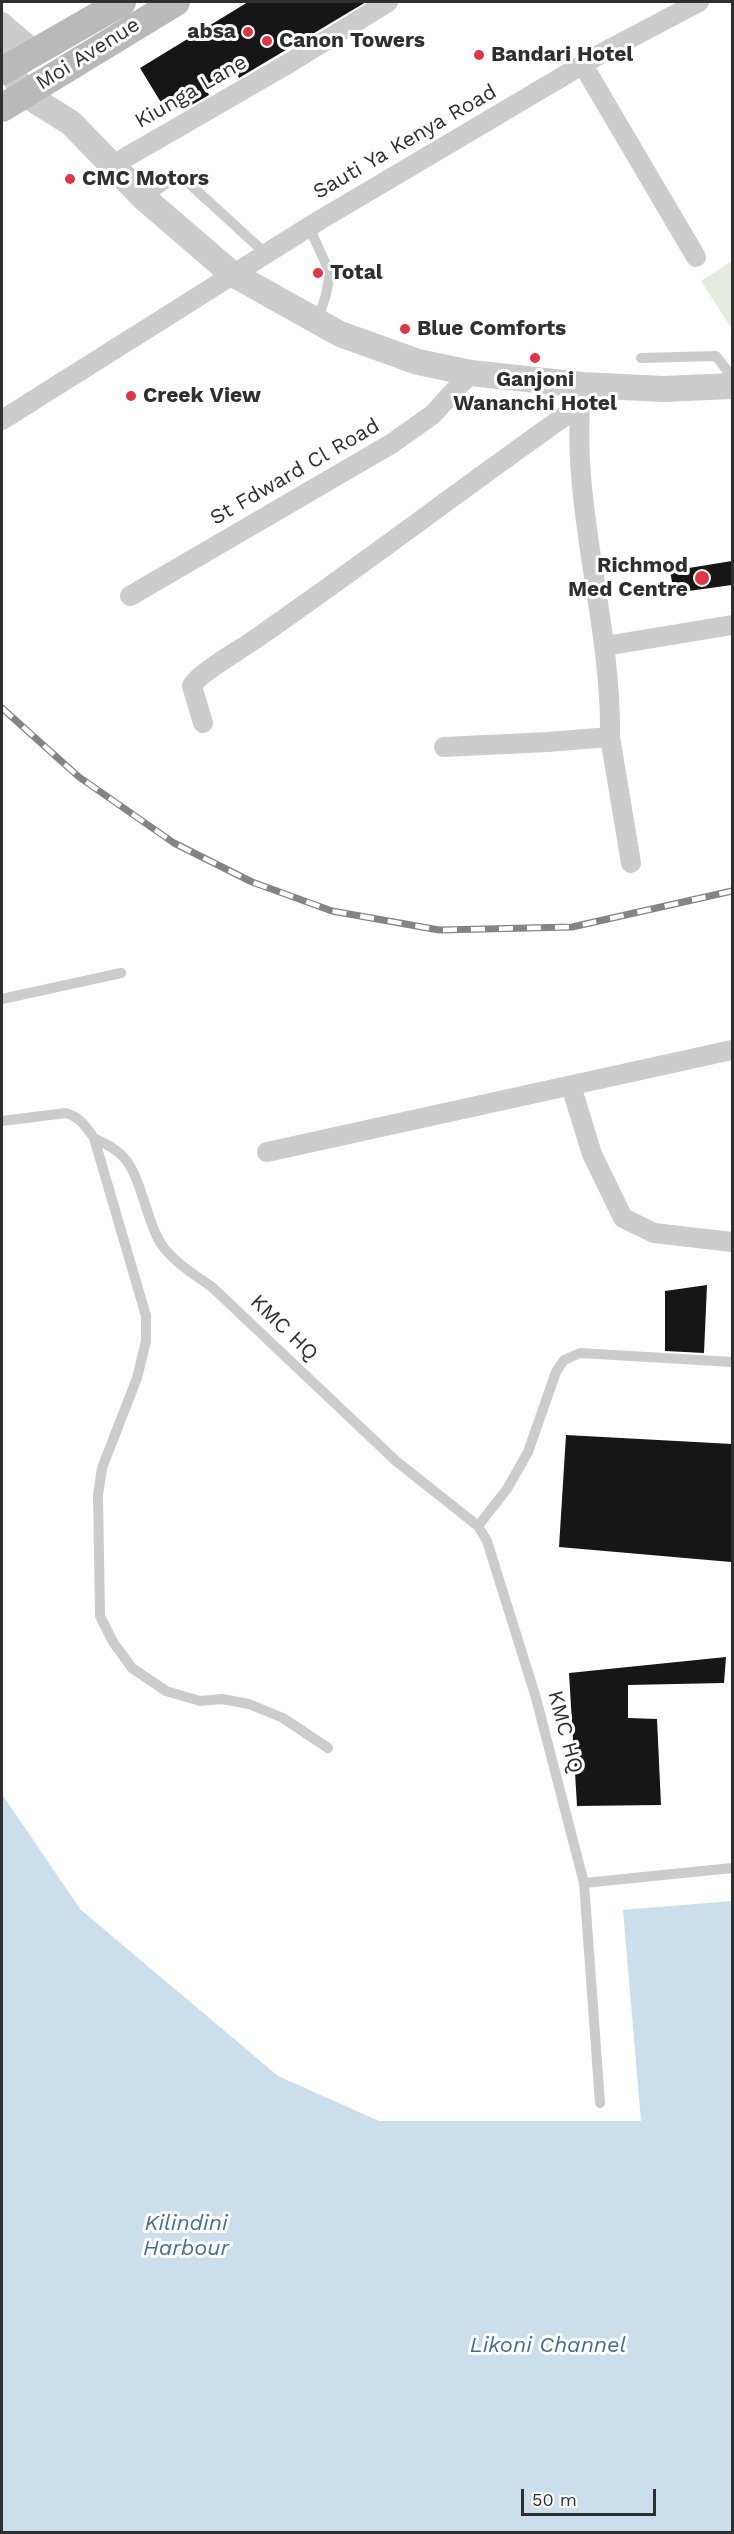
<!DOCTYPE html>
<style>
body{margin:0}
#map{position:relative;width:734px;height:2534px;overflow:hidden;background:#fff;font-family:"Work Sans",sans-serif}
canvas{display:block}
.frame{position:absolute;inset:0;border:3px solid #2f2f2f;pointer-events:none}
.scale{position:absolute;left:521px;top:2489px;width:135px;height:27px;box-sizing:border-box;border:3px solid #2f2f2f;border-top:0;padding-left:8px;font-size:18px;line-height:21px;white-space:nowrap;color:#2f2f2f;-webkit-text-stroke:4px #fff;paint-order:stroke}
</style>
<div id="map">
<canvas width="734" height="2534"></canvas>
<div class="frame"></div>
<div class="scale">50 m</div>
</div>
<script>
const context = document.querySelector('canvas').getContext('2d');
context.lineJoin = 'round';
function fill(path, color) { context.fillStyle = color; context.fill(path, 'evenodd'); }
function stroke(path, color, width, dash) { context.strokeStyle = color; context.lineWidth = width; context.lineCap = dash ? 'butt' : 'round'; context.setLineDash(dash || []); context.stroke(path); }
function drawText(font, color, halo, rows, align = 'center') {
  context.font = font + ' "Work Sans",sans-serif'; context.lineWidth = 6; context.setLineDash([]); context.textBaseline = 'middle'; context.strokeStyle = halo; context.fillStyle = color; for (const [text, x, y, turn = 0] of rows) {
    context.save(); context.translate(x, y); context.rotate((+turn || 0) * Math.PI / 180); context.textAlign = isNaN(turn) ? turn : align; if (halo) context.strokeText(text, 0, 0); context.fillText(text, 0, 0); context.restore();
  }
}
fill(new Path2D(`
 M732,261v68l-31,-48z`), '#e5ecdd');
fill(new Path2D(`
 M2,1794l78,115 198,167 101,45h262l-18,-211 109,-9v631h-730z`), '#cadfeb');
fill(new Path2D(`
 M248,2h118l-127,76 -2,-5 -30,18 2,4 -21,12 -2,-4 -18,11 -28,-46z
 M732,561v24l-58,8 -4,-22z
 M707,1285l-3,68 -39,-2v-60z
 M566,1435l166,9 -1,118 -172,-15z
 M726,1657l-2,26 -96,2v33l29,1 4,86 -84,1 -8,-133z`), '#161616');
stroke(new Path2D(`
 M146,199l23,-18 13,-4 83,76
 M309,227l21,46 -4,22 -9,27
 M641,358l75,-2 16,21
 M2,999l119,-26
 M2,1121l64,-8c14,4 20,14 28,25l52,178v25l-9,37 -35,90 -4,27 2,121 13,26 19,26 34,23 34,10 22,-2 27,5 34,14 45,30
 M94,1138c8,4 17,8 24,14 24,17 27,72 46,96 13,16 32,28 48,39l184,174 82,65 9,15 49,157 48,185 16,220
 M478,1526l29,-37 21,-37 28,-80 8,-12 16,-7 152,9
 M584,1883l148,-15`), '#ccc', 10);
stroke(new Path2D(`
 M2,22l6,45
 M2,22l34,29
 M583,65l113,192
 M111,166l180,-104 97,-60
 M2,420l313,-197 289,-171 95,-50
 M130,596l261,-152 41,-29 39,-42
 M605,646l127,-21
 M203,723l-11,-37c6,-13 55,-40 69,-51 107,-74 211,-154 318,-229
 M610,737l21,126
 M444,747l104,-5 62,-5c2,-117 -42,-237 -28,-352
 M571,1086l21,68 31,64 31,15 78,9
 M267,1152l465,-102`), '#ccc', 20);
stroke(new Path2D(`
 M8,67l17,27 46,29 74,76 86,74 109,61 78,28 53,11 111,12 82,4 68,-3`), '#ccc', 26);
stroke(new Path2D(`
 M2,71l120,-69
 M2,108l174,-106`), '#b9b9b9', 28);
const rail = new Path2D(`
 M2,708l77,69 95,66 78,39 80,29 107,19 133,-3 160,-36`);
stroke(rail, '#848484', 7);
stroke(rail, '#fff', 4.5, [14]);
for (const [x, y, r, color] of [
 [248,32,6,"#e23544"],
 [267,41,6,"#e23544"],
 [479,55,6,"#e23544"],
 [70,179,6,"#e23544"],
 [318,273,6,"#e23544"],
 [405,329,6,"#e23544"],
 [535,358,6,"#e23544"],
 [131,396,6,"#e23544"],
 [702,578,8,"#e23544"]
]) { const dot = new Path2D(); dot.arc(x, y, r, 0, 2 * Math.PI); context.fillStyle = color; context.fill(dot); stroke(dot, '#fff', 2); }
drawText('bold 21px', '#2f2f2f', '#fff', [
 ["absa",236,32,"right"],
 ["Canon Towers",279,41],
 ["Bandari Hotel",491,55],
 ["CMC Motors",82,179],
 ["Total",330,273],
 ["Blue Comforts",417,329],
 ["Ganjoni",535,380,"center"],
 ["Wananchi Hotel",535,404,"center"],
 ["Creek View",143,396],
 ["Richmod",688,566,"right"],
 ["Med Centre",688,590,"right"]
], 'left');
drawText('21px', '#2f2f2f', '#fff', [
 ["Moi Avenue",88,54,-32],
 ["Kiunga Lane",191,92,-30],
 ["Sauti Ya Kenya Road",405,142,-30],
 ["St Fdward Cl Road",295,472,-30],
 ["KMC HQ",284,1328,44],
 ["KMC HQ",565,1732,75]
]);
drawText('italic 22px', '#3e7190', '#fff', [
 ["Kilindini",186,2224],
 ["Harbour",186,2249],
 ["Likoni Channel",548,2346]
]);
</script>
